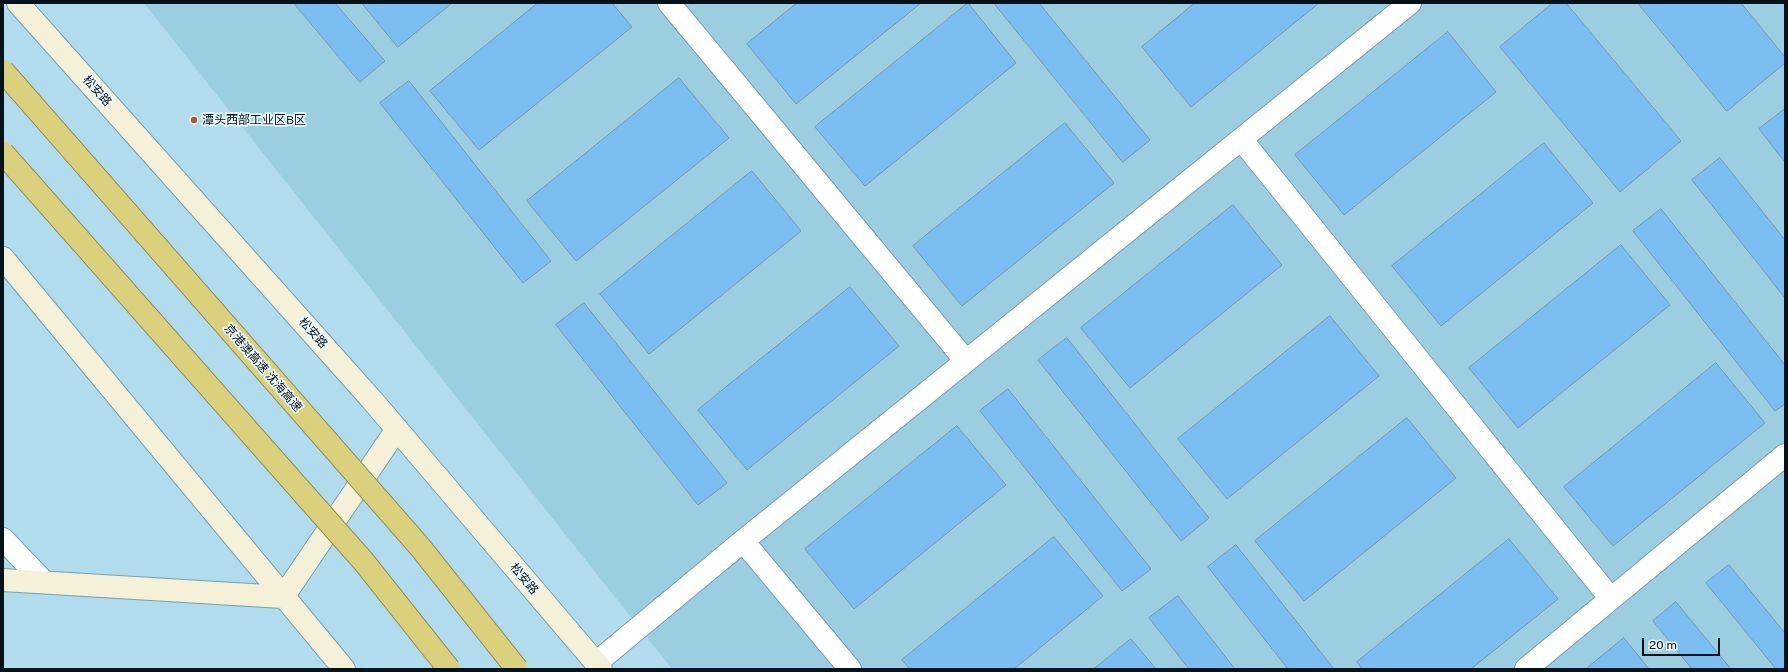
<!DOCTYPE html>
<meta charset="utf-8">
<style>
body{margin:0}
#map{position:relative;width:1788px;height:672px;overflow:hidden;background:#b1dced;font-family:"Public Sans",sans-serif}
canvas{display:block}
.frame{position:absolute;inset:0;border:4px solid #041319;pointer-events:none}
.scale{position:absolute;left:1642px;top:638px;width:78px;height:18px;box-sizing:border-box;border:2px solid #041319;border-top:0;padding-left:5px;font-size:12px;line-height:14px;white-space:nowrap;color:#041319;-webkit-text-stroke:3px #ebf8fd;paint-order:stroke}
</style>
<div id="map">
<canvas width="1788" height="672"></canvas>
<div class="frame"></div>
<div class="scale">20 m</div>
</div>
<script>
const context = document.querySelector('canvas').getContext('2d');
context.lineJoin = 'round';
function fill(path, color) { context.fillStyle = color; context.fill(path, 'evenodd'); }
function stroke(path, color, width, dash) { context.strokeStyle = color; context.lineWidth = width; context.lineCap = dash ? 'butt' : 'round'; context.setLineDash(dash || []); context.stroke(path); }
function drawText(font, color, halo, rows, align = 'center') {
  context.font = font + ' "Public Sans","Noto Sans SC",sans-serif'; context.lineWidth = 3.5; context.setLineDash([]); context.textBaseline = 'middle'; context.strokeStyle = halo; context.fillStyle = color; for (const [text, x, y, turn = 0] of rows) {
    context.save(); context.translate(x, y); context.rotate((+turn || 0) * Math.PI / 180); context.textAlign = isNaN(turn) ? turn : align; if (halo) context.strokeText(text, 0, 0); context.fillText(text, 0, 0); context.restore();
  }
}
fill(new Path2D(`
 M144,3h1641v666h-1113z`), '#9bcee1');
const building = new Path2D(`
 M294,3h41l50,58 -25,21z
 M362,3h90l-54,44z
 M538,3h74l20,24 -153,123 -49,-59z
 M797,3h124l-125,101 -49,-60z
 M968,3l48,60 -151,123 -50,-59z
 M994,3h45l111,137 -27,22z
 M1195,3h124l-128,104 -49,-60z
 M1553,3h13l115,138 -61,51 -120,-145z
 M1638,3h103l44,54v6l-58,48z
 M1448,32l48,60 -152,123 -49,-60z
 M679,78l50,60 -153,123 -49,-60z
 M409,81l142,180 -28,22 -143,-180z
 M1785,109v53l-26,-33z
 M1065,123l49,60 -152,123 -49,-60z
 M1544,143l49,60 -152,123 -49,-60z
 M1720,158l65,82v58l-93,-118z
 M752,171l49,60 -152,123 -49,-60z
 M1233,205l49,60 -152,123 -49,-60z
 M1661,209l124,156v39l-10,7 -142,-180z
 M1621,245l49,60 -152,123 -49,-60z
 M850,287l49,59 -152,124 -49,-60z
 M584,303l143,180 -29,22 -142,-180z
 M1330,316l49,60 -152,123 -49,-60z
 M1067,338l142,180 -28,23 -143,-181z
 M1716,363l49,60 -152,123 -49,-59z
 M1008,389l143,180 -29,22 -142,-180z
 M1407,418l49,60 -152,123 -49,-60z
 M957,426l49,59 -152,124 -49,-60z
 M1054,537l49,59 -89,73h-104l-8,-9z
 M1509,539l49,60 -87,70h-109l-5,-7z
 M1236,545l98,124h-46l-80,-102z
 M1729,565l56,68v36h-9l-70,-86z
 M1178,596l57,73h-46l-40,-51z
 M1676,602l55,67h-39l-39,-48z
 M1624,638l25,31h-63z
 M1131,639l25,30h-62z`);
fill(building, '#7bbef1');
stroke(building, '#7897b0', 1);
const street = new Path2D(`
 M669,3l297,358
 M1241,139l370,460
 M3,539l41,43
 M743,541l107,128
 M596,663l147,-122 667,-538
 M1526,669l259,-214`);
const secondary = new Path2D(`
 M18,3l354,397 229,269
 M3,258l341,411
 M3,580l280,17 114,-168`);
stroke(street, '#76a0b0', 24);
stroke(secondary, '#76a0b0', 24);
stroke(street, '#fff', 22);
stroke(secondary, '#f4f1d8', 22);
const highwayBridge = new Path2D(`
 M3,71l417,476 97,122
 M3,153l361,409 85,107`);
stroke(highwayBridge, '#908e59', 24, []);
stroke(highwayBridge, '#dbd17c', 22);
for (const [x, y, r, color] of [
 [194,120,4,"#bb5527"]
]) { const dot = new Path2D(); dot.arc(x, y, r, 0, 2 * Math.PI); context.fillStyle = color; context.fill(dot); stroke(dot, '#ebf8fd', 1.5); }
drawText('12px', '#041319', '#ebf8fd', [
 ["松安路",97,91,48],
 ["松安路",313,333,48],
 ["京港澳高速 沈海高速",263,368,49],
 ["松安路",524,579,50]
]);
drawText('12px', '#041319', '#ebf8fd', [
 ["潭头西部工业区B区",202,120]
], 'left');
</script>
